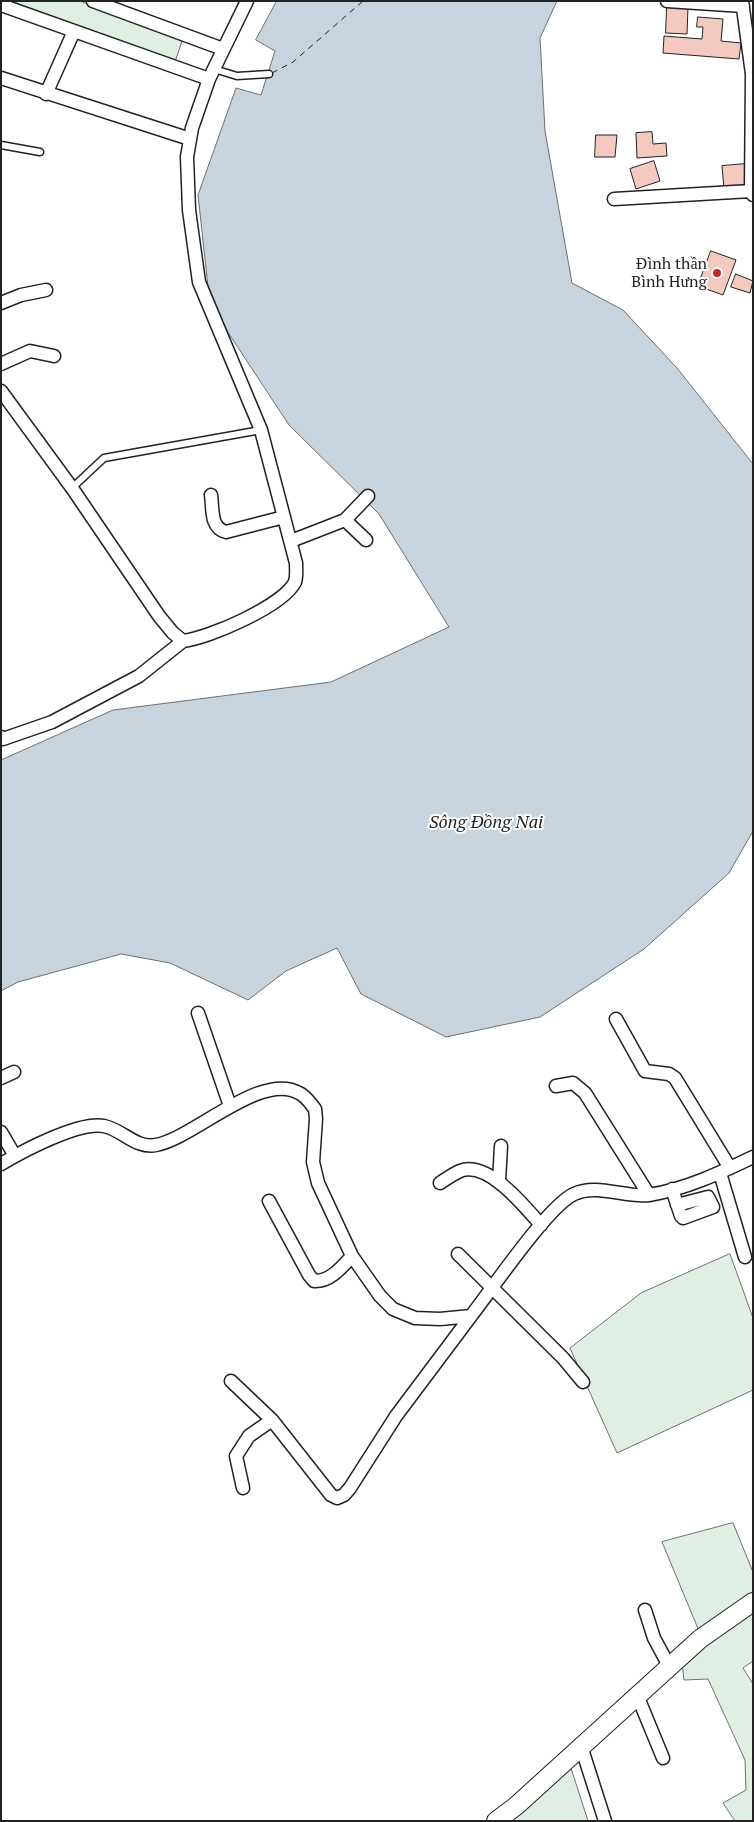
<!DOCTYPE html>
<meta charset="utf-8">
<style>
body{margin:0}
#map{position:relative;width:754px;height:1822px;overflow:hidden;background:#fff;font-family:"PT Serif",serif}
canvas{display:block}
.frame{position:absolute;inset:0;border:2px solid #222;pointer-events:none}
</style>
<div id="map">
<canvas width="754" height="1822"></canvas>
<div class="frame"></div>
</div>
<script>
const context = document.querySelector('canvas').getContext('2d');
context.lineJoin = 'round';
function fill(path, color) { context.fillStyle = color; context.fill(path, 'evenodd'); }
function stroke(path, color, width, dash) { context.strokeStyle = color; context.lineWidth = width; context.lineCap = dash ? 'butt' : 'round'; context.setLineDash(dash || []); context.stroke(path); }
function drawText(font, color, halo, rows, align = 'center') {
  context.font = font + ' "PT Serif",serif'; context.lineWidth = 4; context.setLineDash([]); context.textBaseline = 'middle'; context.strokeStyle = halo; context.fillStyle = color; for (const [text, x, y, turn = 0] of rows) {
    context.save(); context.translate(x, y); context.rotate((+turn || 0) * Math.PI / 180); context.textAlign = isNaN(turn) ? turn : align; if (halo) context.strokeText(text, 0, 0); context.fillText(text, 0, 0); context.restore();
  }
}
const green = new Path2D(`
 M11,1h69l100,37 2,3 -6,18 -3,1z
 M730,1254l23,64v72l-136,63 -47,-105 71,-55z
 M733,1523l20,49v89l-10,7 10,16v137h-18l-12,-18 23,-13 -1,-30 -37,-81 -24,1 -4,-36 19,-13 -37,-89z
 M570,1765l18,56h-79z`);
fill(green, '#e0efe3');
stroke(green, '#6f6f6f', 1);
const water = new Path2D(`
 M277,1h280l-17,37 5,93 27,152 51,27 54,58 76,96v367l-24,42 -85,76 -104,68 -94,20 -85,-43 -24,-46 -51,23 -38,29 -78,-37 -49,-9 -103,28 -17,9v-231l112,-50 218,-28 118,-55 -70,-113 -90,-89 -79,-120 -12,-110 38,-107 25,7 14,-44 -19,-11z`);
fill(water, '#c7d3dd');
stroke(water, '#6f6f6f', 1);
stroke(new Path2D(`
 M272,73l21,-11 70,-61`), '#222', 1, [6, 5]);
const building = new Path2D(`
 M667,6l21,1 -1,27 -21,-1z
 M698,17l25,2 -2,22 20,2 -2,16 -76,-6 1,-17 38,3 1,-12h-6z
 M652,132l1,12 13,-1 1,13 -30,2 -1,-25z
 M596,135h21l-2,22h-20z
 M654,161l6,20 -24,8 -6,-20z
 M745,164l2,23 -23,2 -2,-23z
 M711,251l25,9 -13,35 -25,-9z
 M736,274l17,7 -3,12 -19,-6z`);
fill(building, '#f3c9c0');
stroke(building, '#222', 1);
const service = new Path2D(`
 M214,69l23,7 32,-2
 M1,145l39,7
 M72,488l32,-30 157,-28`);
const minor = new Path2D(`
 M93,1l130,48
 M667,1l76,5
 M742,1l10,73 -1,117 2,4
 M1,5l208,74
 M1,78l189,61
 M46,94l28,-63
 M614,199l137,-8
 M1,303l20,-8 25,-5
 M1,364l29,-13 24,5
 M1,391l71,97 87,128 14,17 10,8c26,-3 100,-35 112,-59 2,-6 1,-13 1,-19l-35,-133 -62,-148 -10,-72 -2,-53 5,-29 17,-49 38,-78
 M211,495c2,14 -1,33 15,37l58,-15
 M345,520l21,20
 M291,541l54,-21 23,-24
 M1,737l2,2 49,-17 87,-46 44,-35
 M198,1013l32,93
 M616,1019l29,52 24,3 6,4 55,90
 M1,1078l13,-6
 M556,1086l17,-3 12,10 64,102
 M1,1132l14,24
 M1,1164c22,-13 78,-43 103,-38 19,4 32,23 52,19 38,-7 105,-74 143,-52 7,3 11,10 16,16l1,10 -3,43 5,21 34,73 28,40 13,13 22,9 25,1 31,-3c21,-27 77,-110 103,-122 23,-11 51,4 75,1 37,-6 71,-22 104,-38
 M720,1173l25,84
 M499,1181l2,-35
 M440,1183c6,-4 13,-9 20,-12 28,-11 65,36 81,54
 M672,1189l9,27 2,2 30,-11 -5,-10 -31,8
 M269,1201l40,74 5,6c16,1 28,-14 38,-25
 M458,1254l105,104 20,24
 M231,1381l41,39 59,75 6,3 7,-3 6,-7 46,-72 75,-100
 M243,1488l-7,-32 13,-20 23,-16
 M645,1610l9,28 15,28
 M637,1695l26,63
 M581,1746l24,75`);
const secondary = new Path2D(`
 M496,1821l20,-15 184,-167 53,-37`);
stroke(service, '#222', 9);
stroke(minor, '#222', 15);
stroke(secondary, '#222', 20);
stroke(service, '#fff', 6);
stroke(minor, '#fff', 12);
stroke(secondary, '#fff', 18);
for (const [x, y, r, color] of [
 [717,273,5,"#c62828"]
]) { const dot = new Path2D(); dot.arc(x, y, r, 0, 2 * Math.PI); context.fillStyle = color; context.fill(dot); stroke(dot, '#fff', 2); }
drawText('16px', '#222', '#fff', [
 ["Đình thần",707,264],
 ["Bình Hưng",707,282]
], 'right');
drawText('italic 18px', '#222', '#fff', [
 ["Sông Đồng Nai",486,823]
]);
</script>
